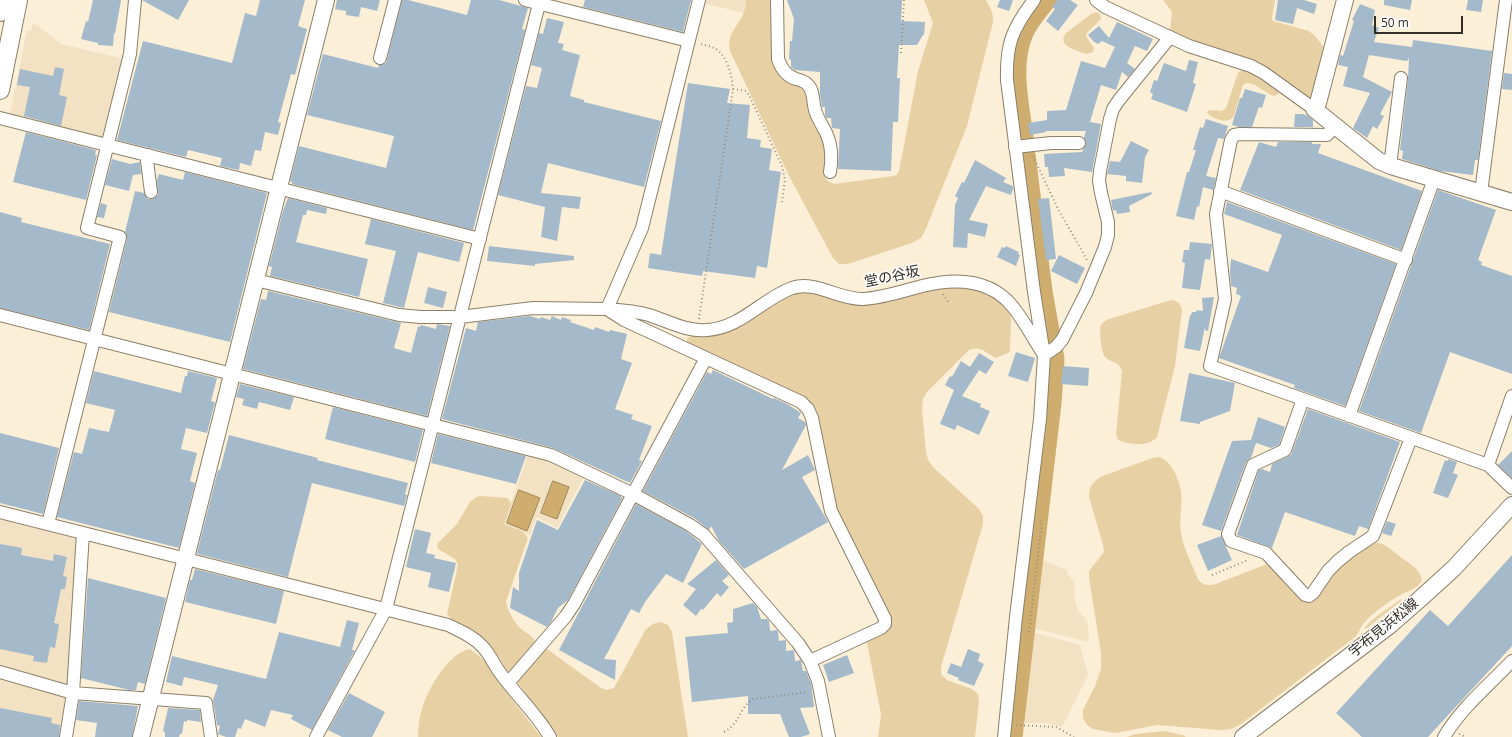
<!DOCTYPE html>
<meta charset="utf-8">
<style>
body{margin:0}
#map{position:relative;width:1512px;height:737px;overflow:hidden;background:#fcefd7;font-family:"Open Sans",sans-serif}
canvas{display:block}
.scale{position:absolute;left:1374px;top:16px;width:89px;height:18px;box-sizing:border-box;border:2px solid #332e25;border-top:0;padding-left:5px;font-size:12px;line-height:14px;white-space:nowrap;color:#332e25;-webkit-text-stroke:3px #fdfdfd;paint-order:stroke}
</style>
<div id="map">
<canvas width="1512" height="737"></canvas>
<div class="scale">50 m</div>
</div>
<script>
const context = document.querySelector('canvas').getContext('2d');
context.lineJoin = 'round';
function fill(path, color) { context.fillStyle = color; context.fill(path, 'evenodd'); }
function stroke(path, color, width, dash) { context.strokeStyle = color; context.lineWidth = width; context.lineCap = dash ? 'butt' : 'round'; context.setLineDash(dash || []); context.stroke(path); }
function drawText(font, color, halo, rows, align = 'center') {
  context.font = font + ' "Open Sans","Noto Sans JP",sans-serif'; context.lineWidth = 3; context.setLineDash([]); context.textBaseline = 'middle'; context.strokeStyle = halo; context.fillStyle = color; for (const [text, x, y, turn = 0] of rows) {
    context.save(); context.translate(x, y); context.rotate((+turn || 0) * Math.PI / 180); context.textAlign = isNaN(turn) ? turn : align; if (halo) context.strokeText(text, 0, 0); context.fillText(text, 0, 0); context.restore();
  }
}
fill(new Path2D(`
 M703,0h43l-1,11 -1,2 -41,-10z
 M32,24l5,1 24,19 64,15 -19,77 -4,2 -92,-24 17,-84 4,1z
 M529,453l21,5 35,17 -28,53 -20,-11 -7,18 -24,-9 -2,-5z
 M0,519l79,20 -9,144 -5,3 -65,-19z
 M1041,559l26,11v3l8,10 -1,14 4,13 9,11 2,16 -1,5 -55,-14z
 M1032,632l48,13 8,30 -26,52 -15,-4h-25z
 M0,676l63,19 5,9 -6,33h-62z`), '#f2e1c3');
fill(new Path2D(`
 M746,0h27l-1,51 33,37 19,50 3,25 -2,13 1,4 8,4 59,-8 4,-1 2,-4 19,-100 15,-48 -9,-23h62c4,7 8,14 7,22l-26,104 -42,105 -4,7 -9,5 -64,21h-9l-6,-6 -45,-84 -58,-123c-5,-21 17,-30 16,-51z
 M1163,0h112l-3,18 1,3 36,10 6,5 10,13 -13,47 -4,1 -4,-1 -96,-48 -34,-14 -4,-3 2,-19z
 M1096,12l4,2 1,5 -15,15c1,6 6,9 8,15l-1,3 -7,2c-10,-4 -30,-8 -20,-21l25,-19z
 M1243,69l6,1 29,20v4l-4,2c-10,-3 -17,-13 -28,-13l-3,2 -9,31c-7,9 -16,3 -24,0l-3,-4 2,-2 13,1 4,-3 12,-35z
 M936,287h36l21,8 14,13 3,5 1,7 -1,32 -14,6c-11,-5 -15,-13 -27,-8l-42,42 -4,7 -1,9 4,44 2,8 5,7 46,42 4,7v8l-42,143v7l6,6 25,9 6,5 1,8 -4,35h-97l3,-23 -14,-71 2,-4 20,-13 -54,-117 -18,-93 -127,-70 -3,-3v-5l107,-46 11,-1 23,5z
 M1171,300c7,1 9,3 11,10l-7,56 -18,71c-8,10 -28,8 -39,3l-2,-6 6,-63c-3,-10 -11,-8 -17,-14 -4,-5 -6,-27 -4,-32 2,-3 5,-5 8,-6z
 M1160,457c8,4 12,10 16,18 11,25 2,34 5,57 2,16 11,32 17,47 4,6 8,6 15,6l54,-21 5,2 31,32c13,-13 59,-57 76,-55 8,2 16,10 23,15 8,6 18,11 20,22 -5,10 -13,10 -22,15 -13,8 -28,18 -37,29 -3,4 -4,9 -8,13l-114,87 -10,5 -10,1 -64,-5 -42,8 -22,-4 -6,-4 -4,-7v-8l12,-24 6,-17v-16l-12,-75v-7l15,-19 -1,-7 -14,-48c0,-10 3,-14 11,-20l52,-19z
 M481,496l27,2 3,6 -7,20 19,8 5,6 -22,64c2,9 8,20 14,26 5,5 14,8 16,15l-26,29 -3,-1c-8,-15 -17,-29 -31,-39 -8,-7 -24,-9 -29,-18l11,-49 -3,-6 -17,-10 -1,-5 20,-20 13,-22 6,-5z
 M1401,599l1,1 -36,29 -1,-2 8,-8z
 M660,622l8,3 4,7 16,105h-130l-14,-21 -27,-34v-2l27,-31h3l54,39 6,2 7,-2 32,-59 7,-5z
 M470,649l16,13 8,14 47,61h-123c0,-9 1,-19 4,-28 6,-20 26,-56 48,-60z
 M1164,731l19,4 3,2h-59l8,-3z`), '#e8d0a5');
const water = new Path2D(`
 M553,481l16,6 -12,32 -16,-6z
 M519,490l21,8 -13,33 -20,-8z`);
fill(water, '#cfad6f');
stroke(water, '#a08759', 1);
stroke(new Path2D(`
 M1023,138c-4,-34 -14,-72 0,-105 5,-12 14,-22 23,-33
 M1012,737l39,-334 3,-44 -12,-68 -17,-136`), '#cfad6f', 21);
fill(new Path2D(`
 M93,0h28l-6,34 -1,-1 -1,13 -15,-1v-2l-17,-4 5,-18 2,1z
 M142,0h47l-11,20z
 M260,0h45l-7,26 9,3 -12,46 -4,-1 -13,48 3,1 -3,12 -13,-3 -4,19 -6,-1 -4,16 -11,-3 -1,7 -19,-4 2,-8 -34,-8 -2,7 -69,-17 26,-99 89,22 13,-50 11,3z
 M337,0h43l-3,11 -16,-4 -2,10 -13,-2v-4l-11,-2z
 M402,0h6l59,15 4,-15h28l29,8 -6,21 3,1 -52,200 -181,-46v-2l-2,-1 9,-35 87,22 8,-32 -87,-21 16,-61 55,14 1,-3 7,-2z
 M585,0h106l-8,32 -100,-25z
 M787,0h115l-1,21 24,1 -1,13h-1l-6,10h-18l-2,33h3l-2,44h-5l-2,49 -53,-2 2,-40 -8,-1 -1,-10h-5l-1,-4v-7h-3l-2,-14v-21l-25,-2 -4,-3v-7l-2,-1 1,-18h2l2,-22z
 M1000,0h13l-4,11 -12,-4z
 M1057,0h13l8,5 -20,26 -12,-10 9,-12 -3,-2z
 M1278,0h26l13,4 -3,10 -17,-6 -4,16 -18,-4z
 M1384,0h28l-2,10 -26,-5z
 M1468,0h15l-2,12 -15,-2z
 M1360,4l15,6 -3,15 7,3 -5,14 38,5 1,-7 79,11 -14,109h-3l-2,15 -33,-4 -38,-12 1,-8 -3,-1 8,-71 1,-21 -2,3 -38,-6 -6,22 29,15 -12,22 4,2 -7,13 -4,-3 -6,12 -14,-10 17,-35 -27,-7 5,-19 -10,-2 2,-10 3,1 11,-35 -2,-1z
 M547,18l17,4 -6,21 6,1 -2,6 18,5 -10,41 14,4v2l77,19 -17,66 -96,-24 -7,30 40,4 -2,12 -17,-2 -5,34 -16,-4 4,-30 -47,-12 28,-109 11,2 5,-20 -11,-3 8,-32 4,1z
 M1117,22l36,17 -6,12 -12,-5 -8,17 8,6 -7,8 -6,-5 -6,18 -15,-5 -11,37 11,2 -9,48 -28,-4 1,8 -16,1 -1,-10h-3l-1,-13 38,-2 4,-9 -2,-5 2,-7h-40v1l-16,3 -2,-12 19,-3v-9l19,-1 15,-49 24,7 10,-21 -13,-6 -4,3 -4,-2 -6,-7 11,-9 10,12z
 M1189,60l9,2 -5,21 3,1 -9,28 -36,-13 2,-5 -3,-2 4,-12 3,1 7,-18 22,8z
 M55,67l9,2 -5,26 8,2 -6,29 -37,-10 6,-29 -13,-2 3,-16 33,7z
 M1504,73l8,1v16l-10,-1z
 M688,83l42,6 -3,14 23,2 -3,33 14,2 -1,7 12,2 -3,21 12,2 -14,96 -10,-2 -2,12 -52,-7 -1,5 -54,-8 2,-15 11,2z
 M1245,89l21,6 -4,13 -3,-1 -7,20h-13l-7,-2 8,-27h2z
 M1295,114h8l5,2 5,4v7h-19z
 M1206,119l22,7 -4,13 -6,-1 -12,38 10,2 -2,9 -1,3 -10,-3 -4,20 -2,-1 -3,14 -18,-4 11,-44h2l7,-22h-3l7,-23 3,1z
 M26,132l70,18 -1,5h2l-11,45 -73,-18z
 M1131,141l18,9 -4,7 -3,26 -16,-2v-5l-19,-2 3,-13 10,1z
 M1259,142l17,5 2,-5h34v2h9l-3,9 104,38 -21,59 -161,-60z
 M112,159l18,5 10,-2 1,12 -8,1 -4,16 -24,-6z
 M975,160l31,18 -3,4 10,4v3l-2,6 -25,-9 -17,34 19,4 -3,13 -17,-4 -1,15 -14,-1 2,-42 3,-7 -3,-2 7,-14 2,1z
 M185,172l82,21 -37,149 -121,-30 18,-73 -2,-7 10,-41 9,2 4,6h4l6,-4 -1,-15 2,-6 24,6z
 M1438,190l58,20 -18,50 4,2 -1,3 31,11v98l-62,-22 -29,81 -62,-22z
 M1151,192l1,2 -23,12 1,6 -13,2 -1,-4 -3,1 -2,-11z
 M288,198l39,10 -1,6 -19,-4 -1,5h-3l-7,27 72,17 -9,38 -89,-21 2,-9 -3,-1 14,-55z
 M1049,198l7,61 -10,1 -8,-61z
 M1227,202l169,62 -51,142 -51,-18 1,-3 -76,-27 22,-62 -5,-2 1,-6 -6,-2 -1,-14 1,-13 37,13 14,-37 -58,-21z
 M101,203l6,2 -3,13 -7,-1z
 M0,212l22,6 -1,4 89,22 -21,86 -89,-22z
 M371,219l93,24 -5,19 -41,-10 -14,56 -21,-5 13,-52 -31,-7z
 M1190,242l22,2 -2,16 -5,-1 -5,31 -18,-2 3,-25 -3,-1 2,-12h5z
 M489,246l85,10v4l-39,4v2l-48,-5z
 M1006,246l13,6 -1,2 2,1 -4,11 -19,-9 5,-10 3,1z
 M1059,255l26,13 -8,16 -26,-13z
 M428,287l19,5 -4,16 -19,-5z
 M268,291l133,32 -7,25 17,5 7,-27 2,1 1,-2 15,4 1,-5 13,2 -23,90 -184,-47 18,-70 5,1z
 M1214,297l-6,34 -3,-1v-3l-5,24 -16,-3 6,-33h1l1,-3h4l1,-2 6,1 -1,-13z
 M530,316l10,3 1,-2 9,3 2,-4 9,4 1,-3 9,3 -1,2 24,8 1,-3 14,5 1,-2 17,4 -6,25 11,4 -17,46 18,6 -2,4 21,7 -13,34 3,1 -12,22 -77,-35 -111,-29 24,-91 10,3 2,-9z
 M1016,352l19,6 -7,24 -20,-6z
 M979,353l15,9 -8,12 -7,-4 -17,26 19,8 -1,3 10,4 -11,24 -22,-10 -2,5 -15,-6 14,-34 -9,-5 5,-9 2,1 9,-16 9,6z
 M1063,366l26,2 -1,18 -27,-2z
 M713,370l60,29 1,-1 13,6 14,9 -3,5 7,4 1,3 -24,45 26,-15 7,15 -13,7 26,45 -84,47 -25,-28 -8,-15 -2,4 -15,-12 -51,-27 64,-119 4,2z
 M94,371l87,22 4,-17h2l1,-5 29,7 -6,23 4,1 -8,31 -21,-5 -5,21 16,4 -7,28 5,2 -16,65 -122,-31 17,-65 8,2 7,-26 20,4 6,-22 -29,-7z
 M1189,373l46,10 -5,28 -30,11v2l-20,-3z
 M240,384l54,13 -4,13 -31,-8 -2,7 -15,-4 2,-6 -8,-2z
 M333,407l90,23 -8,32 -90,-23z
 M1308,409l92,33 -32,87 -9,-3 -4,10 -70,-24 -13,36 -35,-13 22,-65 3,-1 8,3 2,-8 19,-9z
 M1258,417l27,10 -6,18 -8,3 -15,-5 -5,15 -5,4 -25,69 -19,-6 30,-84 19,-1z
 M0,433l59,15 -16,66 -43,-11z
 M438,434l88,22 -10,28 -85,-21z
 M229,435l89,23 -1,2 91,23 -3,11 2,1 -3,11 -92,-23 -24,94 -90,-23 -1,-1 21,-83h2z
 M1512,451v27l-14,-13z
 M1448,459l9,3 -4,11 5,2 -10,23 -15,-5 12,-33 3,1z
 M585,480l36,16 1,3 -54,101 -10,8 -7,14 -4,5 -37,-19 3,-21 6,4v-18l18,-53 21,10z
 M636,504l50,27 16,13 -19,39 -17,-9 -21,28 -6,11 -8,-4 -27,50 12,1 -1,20 -56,-30z
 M1387,521l9,3 -5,12 -9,-3z
 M415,529l16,4 -5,20 9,2 -1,3 22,5 -7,29 -21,-5 3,-14 -25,-6z
 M1221,536l11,24 -24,11 -11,-26z
 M0,544l22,4 -1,7 32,6 1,-7 13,3 -4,19 4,1 -2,12h-4l-7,34 5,1 -4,24 -5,-1 -3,16 -14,-2 1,-5 -34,-7z
 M1512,555v91l-84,91h-66l-26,-24 94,-103 18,16z
 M716,560l13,15 -7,6 7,6 -8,10 -4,-4 -14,17 -2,-1 -5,7 -13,-11 13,-16 -9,-5z
 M195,569l89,22 -8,33 -91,-22 5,-22h2z
 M88,578l78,20 -21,86 -7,-2 -2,8h-7l-48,-12z
 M753,603l4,4 4,12h6l2,2 1,10 7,-1 1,2 1,9 7,-1v11l8,-1 1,11 6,-1 2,11h3l5,12 3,24 -14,1 10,26 -9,3h-12l-9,-23h-32v-18l-56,6 -7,-65 43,-4 -1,-10 6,-1v-13z
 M347,620l12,3 -7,27h3l-43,80 -21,-11 2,-4 -22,-5 -6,17 -20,-8 -4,10 -3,-1 -3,9h-9l-8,-3 2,-8 -3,-1 -4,-25 5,-15 -34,-8 -2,9 -16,-4 6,-26 94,23 13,-47 61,15z
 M968,649l12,5 -2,7 6,3 -10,22 -16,-6 1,-2 -12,-5 4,-10 10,4z
 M847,655l7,18 -25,9 -6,-17z
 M349,693l36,19 -13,25h-30l-14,-7z
 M79,701l59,5 -6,31h-37l2,-14 -21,-3z
 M0,708l52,10 -1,5 9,2 -1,12h-59z
 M168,708l32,2 1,12 -14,-2v2l-3,-1 -2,13h-2l-1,3h-14v-5l-2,-1z`), '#a4b9ca');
const street = new Path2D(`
 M525,0l164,41
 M699,0l-57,228 -35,81c14,1 28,2 42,6 19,6 38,17 58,15 34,-2 55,-31 85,-42 24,-8 47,12 71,11 20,-1 40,-8 59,-13 33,-8 68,-8 91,21 12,15 21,33 31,48
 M777,0l1,59c3,9 8,17 18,20 4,1 8,2 11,5 8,7 5,19 9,29 3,8 8,15 11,22 5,12 5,25 3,37
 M1096,0l9,7 84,39 62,20 13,7 50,36
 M380,58l15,-58
 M0,118l480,121
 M1335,126l-8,9 -87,-1 -6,1 -3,5 -15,74 9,85 -15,67 278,99 24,23
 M1015,147l36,-4h28
 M148,155l-1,6 4,31
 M1387,165l4,-7 10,-80
 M1220,191l186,69
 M1479,193l3,-8 24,-185
 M256,280l143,35 21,2h40l73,-9 74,1 17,11 177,82 7,7 4,9 19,93 54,108v5l-4,4 -71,33
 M0,315l551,140 82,39 57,31 14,10 94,108 12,18 8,20 11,56
 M1044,355l12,-8 6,-7 24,-47 19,-46 3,-12v-13l-7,-29 -2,-12 1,-10 10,-52 3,-10 6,-9 51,-63
 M1303,399l-18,51 -32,15 -25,69 3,7 35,12 39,42 4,1 4,-3 15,-22 10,-10 11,-9 24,-16 38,-98
 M1349,416l85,-237
 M1488,465l24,-69
 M0,512l448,113c12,6 25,11 34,21 8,8 12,19 19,28 15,21 36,40 49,63
 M48,524l72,-287 -33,-9 43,-174 5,-54
 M0,672l73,21 133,10 5,34
 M508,683l58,-67 8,-12 132,-246
 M66,737l7,-44 10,-160
 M316,737l70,-128 154,-609
 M1004,737l12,-120 24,-198 4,-64 -10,-63 -27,-212c-1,-36 5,-51 27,-80
 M1444,737c17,-29 45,-52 68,-76`);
const secondary = new Path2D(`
 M1345,0l-27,103 -4,6 65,52 12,5 121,36
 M141,737l185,-737
 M1243,737l146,-111 31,-27 34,-31 58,-63`);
const primary = new Path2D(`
 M0,12l2,-12
 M0,90l18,-90`);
stroke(street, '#8b7f6a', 14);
stroke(secondary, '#8b7f6a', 18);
stroke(primary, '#8b7f6a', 20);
stroke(new Path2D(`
 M901,53l3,-53
 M733,89l13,2 3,4 33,71 3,14 -3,22
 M1033,156l25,53 29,51
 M943,294l6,9
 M699,319l34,-230c-1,-13 -5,-32 -17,-40 -5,-3 -11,-4 -16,-5
 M1212,575l36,-15
 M1029,632l13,-110 -3,-1
 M1016,725l40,2 18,10
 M724,732c17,-9 14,-23 29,-33l55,-7
 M1459,734l7,3`), '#968d7d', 2, [1, 3]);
stroke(street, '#fff', 12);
stroke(secondary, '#fff', 16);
stroke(primary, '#fff', 18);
drawText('14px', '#332e25', '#fdfdfd', [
 ["堂の谷坂",892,277,-12],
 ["宇布見浜松線",1384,628,-39]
]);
</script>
